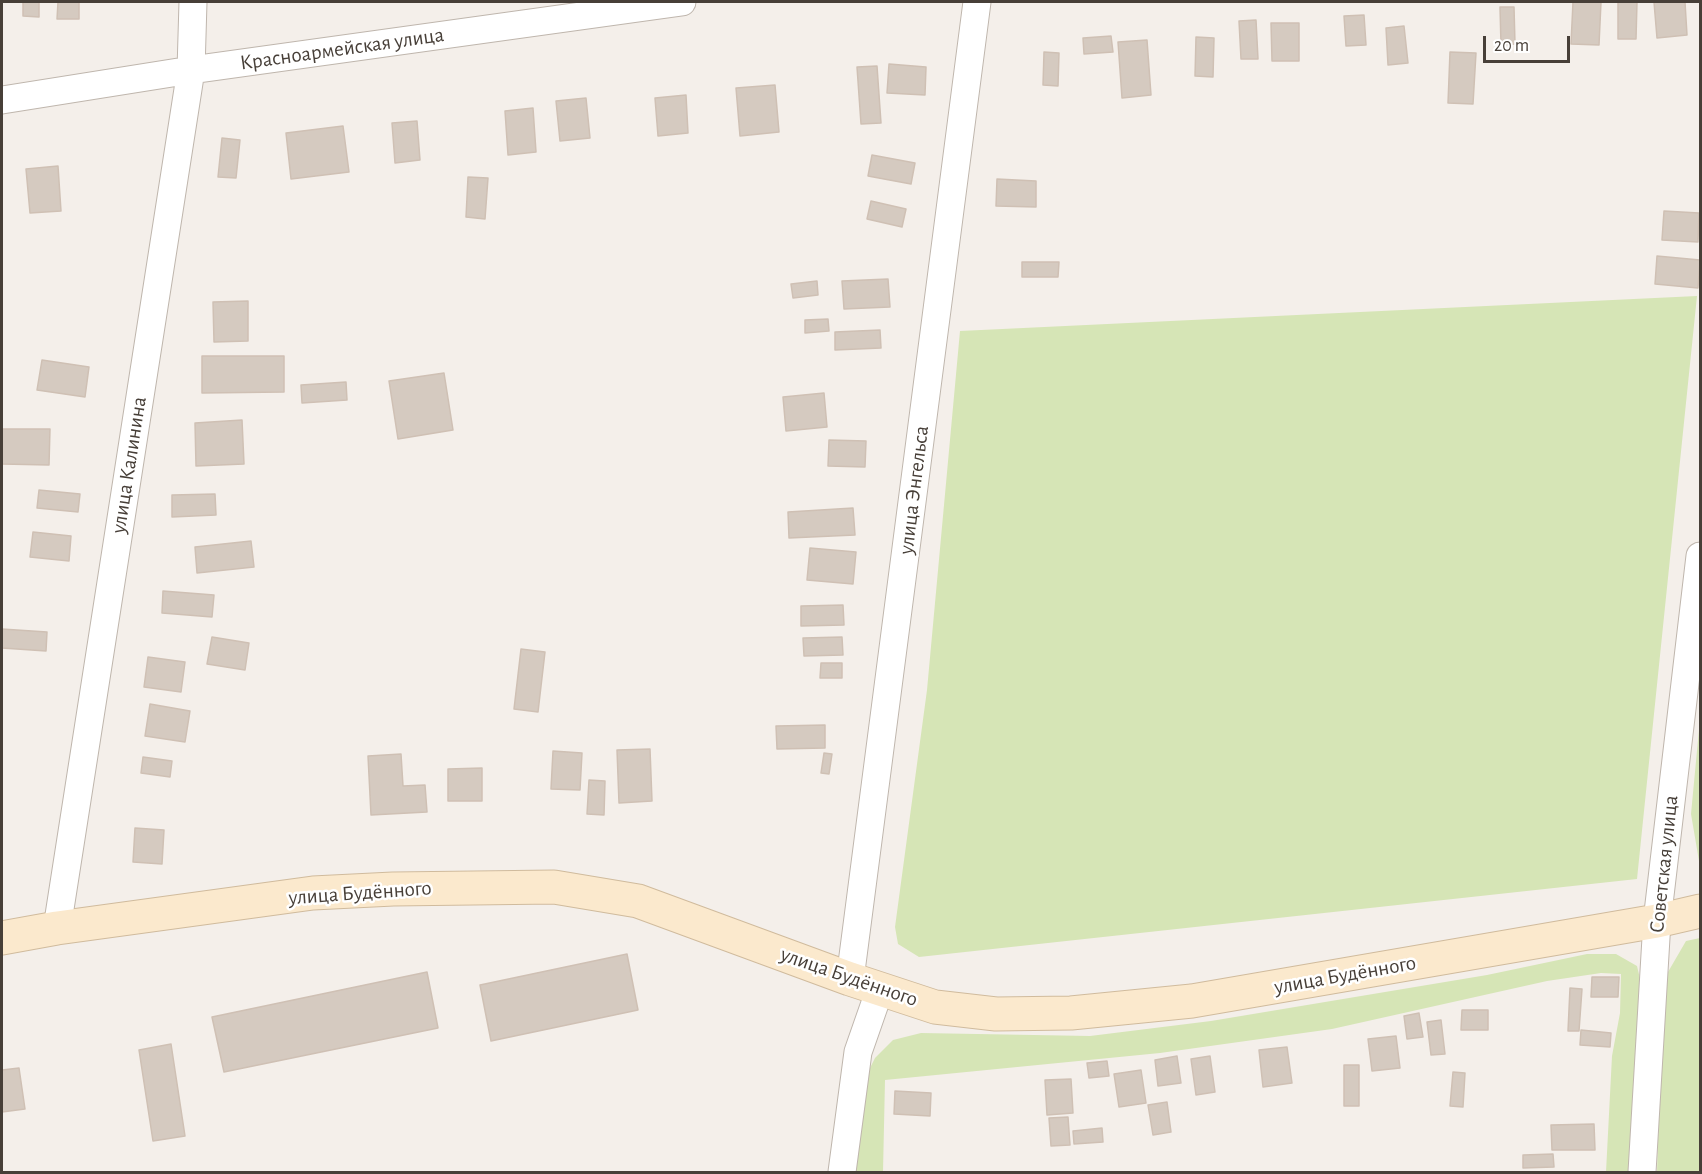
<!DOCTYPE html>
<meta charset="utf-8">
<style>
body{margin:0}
#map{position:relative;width:1702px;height:1174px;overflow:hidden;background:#f4efea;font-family:"Alegreya Sans",sans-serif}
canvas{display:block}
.frame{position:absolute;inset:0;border:3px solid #473f38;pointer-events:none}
.scale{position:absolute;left:1483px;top:36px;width:87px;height:27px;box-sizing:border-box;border:3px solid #473f38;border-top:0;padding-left:8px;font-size:18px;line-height:21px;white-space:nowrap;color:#473f38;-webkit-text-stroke:4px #fff;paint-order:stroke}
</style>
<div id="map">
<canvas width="1702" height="1174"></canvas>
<div class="frame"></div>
<div class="scale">20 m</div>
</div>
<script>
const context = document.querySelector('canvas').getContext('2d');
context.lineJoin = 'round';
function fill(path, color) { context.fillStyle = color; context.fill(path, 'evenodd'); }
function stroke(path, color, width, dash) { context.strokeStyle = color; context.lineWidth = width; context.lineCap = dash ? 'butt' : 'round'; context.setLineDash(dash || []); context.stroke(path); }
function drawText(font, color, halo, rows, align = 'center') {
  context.font = font + ' "Alegreya Sans",sans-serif'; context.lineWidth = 5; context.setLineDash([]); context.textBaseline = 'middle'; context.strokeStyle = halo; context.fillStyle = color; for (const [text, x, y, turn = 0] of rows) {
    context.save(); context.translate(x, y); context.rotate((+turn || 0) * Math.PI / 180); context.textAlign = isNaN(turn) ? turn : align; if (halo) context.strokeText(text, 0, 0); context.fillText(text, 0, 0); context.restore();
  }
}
fill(new Path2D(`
 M1697,296l-60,583 -718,78 -21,-13 -3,-17 32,-237 33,-359z
 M1700,719v144l-1,-2 -8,-47z
 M1700,938v234h-43l5,-159 6,-41 18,-31z
 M1587,954h29l21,12 6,25 -8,181h-29l6,-116 8,-43 1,-39 -20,-1 -54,8 -215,48 -172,24 -275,27 -2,92h-30l10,-90 12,-24 18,-18 28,-7 169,3 121,-15 276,-46z`), '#d6e5b6');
const building = new Path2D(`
 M23,2h16v15l-16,-1z
 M58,2h21v17h-22z
 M1573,2h28l-2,43 -28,-1z
 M1618,2h19l-1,37h-18z
 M1654,2h31l2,33 -30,3z
 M1500,7h14l1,37 -14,1z
 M1364,15l2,30 -20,1 -2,-30z
 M1256,20l2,39h-17l-2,-38z
 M1271,23h28v38h-27z
 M1404,26l4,37 -20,2 -2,-37z
 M1111,36l2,16 -29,2 -1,-16z
 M1196,37l18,1 -1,39 -18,-1z
 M1147,40l4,55 -29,3 -4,-56z
 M1044,52l15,1 -1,33 -15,-1z
 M1450,52l26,1 -3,51 -25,-1z
 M889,64l37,3 -1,28 -38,-2z
 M877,66l4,57 -20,1 -4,-57z
 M775,85l4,47 -39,4 -4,-48z
 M686,95l2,38 -30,3 -3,-38z
 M586,98l4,40 -30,3 -4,-40z
 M533,108l3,44 -28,3 -3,-44z
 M417,121l3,39 -25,3 -3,-40z
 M343,126l6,46 -58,7 -5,-46z
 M222,138l18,2 -4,38 -18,-1z
 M872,155l43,8 -4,21 -43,-8z
 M58,166l3,45 -31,2 -4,-44z
 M468,177l20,1 -3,41 -19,-2z
 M997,179l39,2v26l-40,-1z
 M871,201l35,8 -4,18 -35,-8z
 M1664,211l35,2 -1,29 -36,-2z
 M1657,256l43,4 -2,28 -43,-4z
 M1022,262h37l-1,15h-36z
 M888,279l2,28 -46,2 -2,-28z
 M817,281l1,14 -25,3 -2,-14z
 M248,301v40l-34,1 -1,-40z
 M828,319l1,12 -24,2v-13z
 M880,330l1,18 -46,2v-18z
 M202,356h82v36l-82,1z
 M42,360l47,7 -4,30 -48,-7z
 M444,373l9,57 -55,9 -9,-58z
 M346,382l1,18 -45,3 -1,-18z
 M824,393l3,34 -41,4 -3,-34z
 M242,420l2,44 -48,2 -1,-43z
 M2,429h48l-1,36 -47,-1z
 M829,440l37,1 -1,26 -37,-1z
 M39,490l41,4 -2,18 -41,-4z
 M215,494l1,21 -44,2v-22z
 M853,508l2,27 -66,3 -1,-26z
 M33,532l38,4 -2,25 -39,-4z
 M251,541l3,26 -57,6 -2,-26z
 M810,548l46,4 -3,32 -46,-4z
 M163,591l51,4 -2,22 -50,-4z
 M843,605l1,20 -43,1v-20z
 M2,629l45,3 -1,19 -44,-3z
 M212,637l37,6 -4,27 -38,-6z
 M842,637l1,18 -39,1 -1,-18z
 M521,649l24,3 -7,60 -24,-3z
 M148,657l37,5 -4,30 -37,-5z
 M821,663h21v15h-22z
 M150,704l40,7 -5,31 -40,-6z
 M825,725v23l-48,1 -1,-23z
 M650,749l2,52 -33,2 -2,-53z
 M553,751l29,2 -2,37 -29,-1z
 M824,753l8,1 -3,20 -8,-1z
 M401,754l2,32 22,-1 2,27 -56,3 -3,-59z
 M143,757l29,4 -2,16 -29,-4z
 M482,768v33h-34v-32z
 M589,780l16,1 -1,34 -17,-1z
 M135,828l29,2 -2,34 -29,-2z
 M627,954l11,56 -147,31 -11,-56z
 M427,972l11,56 -214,44 -12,-55z
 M1592,977h27l-1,20h-27z
 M1570,988l12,1 -3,42h-11z
 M1462,1010h26v20h-27z
 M1419,1013l4,24 -16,2 -3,-23z
 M1441,1020l4,34 -14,1 -4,-33z
 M1581,1030l30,3 -1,14 -30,-2z
 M1396,1036l4,32 -28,3 -4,-32z
 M171,1044l14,92 -32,5 -14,-91z
 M1287,1047l5,36 -29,4 -4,-37z
 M1177,1056l4,27 -23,3 -3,-26z
 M1210,1056l5,36 -19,3 -5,-36z
 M1107,1061l2,15 -20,2 -2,-15z
 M1344,1065h15v41h-15z
 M19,1068l6,41 -23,3v-42z
 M1141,1070l5,33 -27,4 -5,-33z
 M1453,1072l12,1 -2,34 -13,-1z
 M1071,1079l2,34 -26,2 -2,-35z
 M895,1091l36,2 -1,23 -36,-2z
 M1167,1102l4,30 -18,3 -5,-30z
 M1068,1117l2,28 -19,1 -2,-28z
 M1594,1124l1,26h-43l-1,-25z
 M1102,1128l1,14 -29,2 -1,-13z
 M1553,1154l1,13 -31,1v-13z`);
fill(building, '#d5cac0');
stroke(building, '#cfc0b4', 1.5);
const street = new Path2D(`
 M2,100l189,-30 491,-68
 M57,928l134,-858 2,-68
 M850,979l127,-977
 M842,1172l16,-120 22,-63
 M1642,1172l15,-251 43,-365`);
const secondary = new Path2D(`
 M2,938l55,-10 256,-35 80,-4 161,-2 84,14 212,78 85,28 61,7 75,-1 121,-12 465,-80 43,-10`);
stroke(street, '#bfb6ad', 29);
stroke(secondary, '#d0bb9d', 35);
stroke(street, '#fff', 27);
stroke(secondary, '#fbe9cd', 33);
drawText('21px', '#473f38', '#fff', [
 ["Красноармейская улица",342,49,-8],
 ["улица Калинина",129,465,-81],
 ["улица Энгельса",914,490,-83],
 ["Советская улица",1664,864,-84],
 ["улица Будённого",360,893,-4],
 ["улица Будённого",1345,975,-10],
 ["улица Будённого",849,977,19]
]);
</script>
